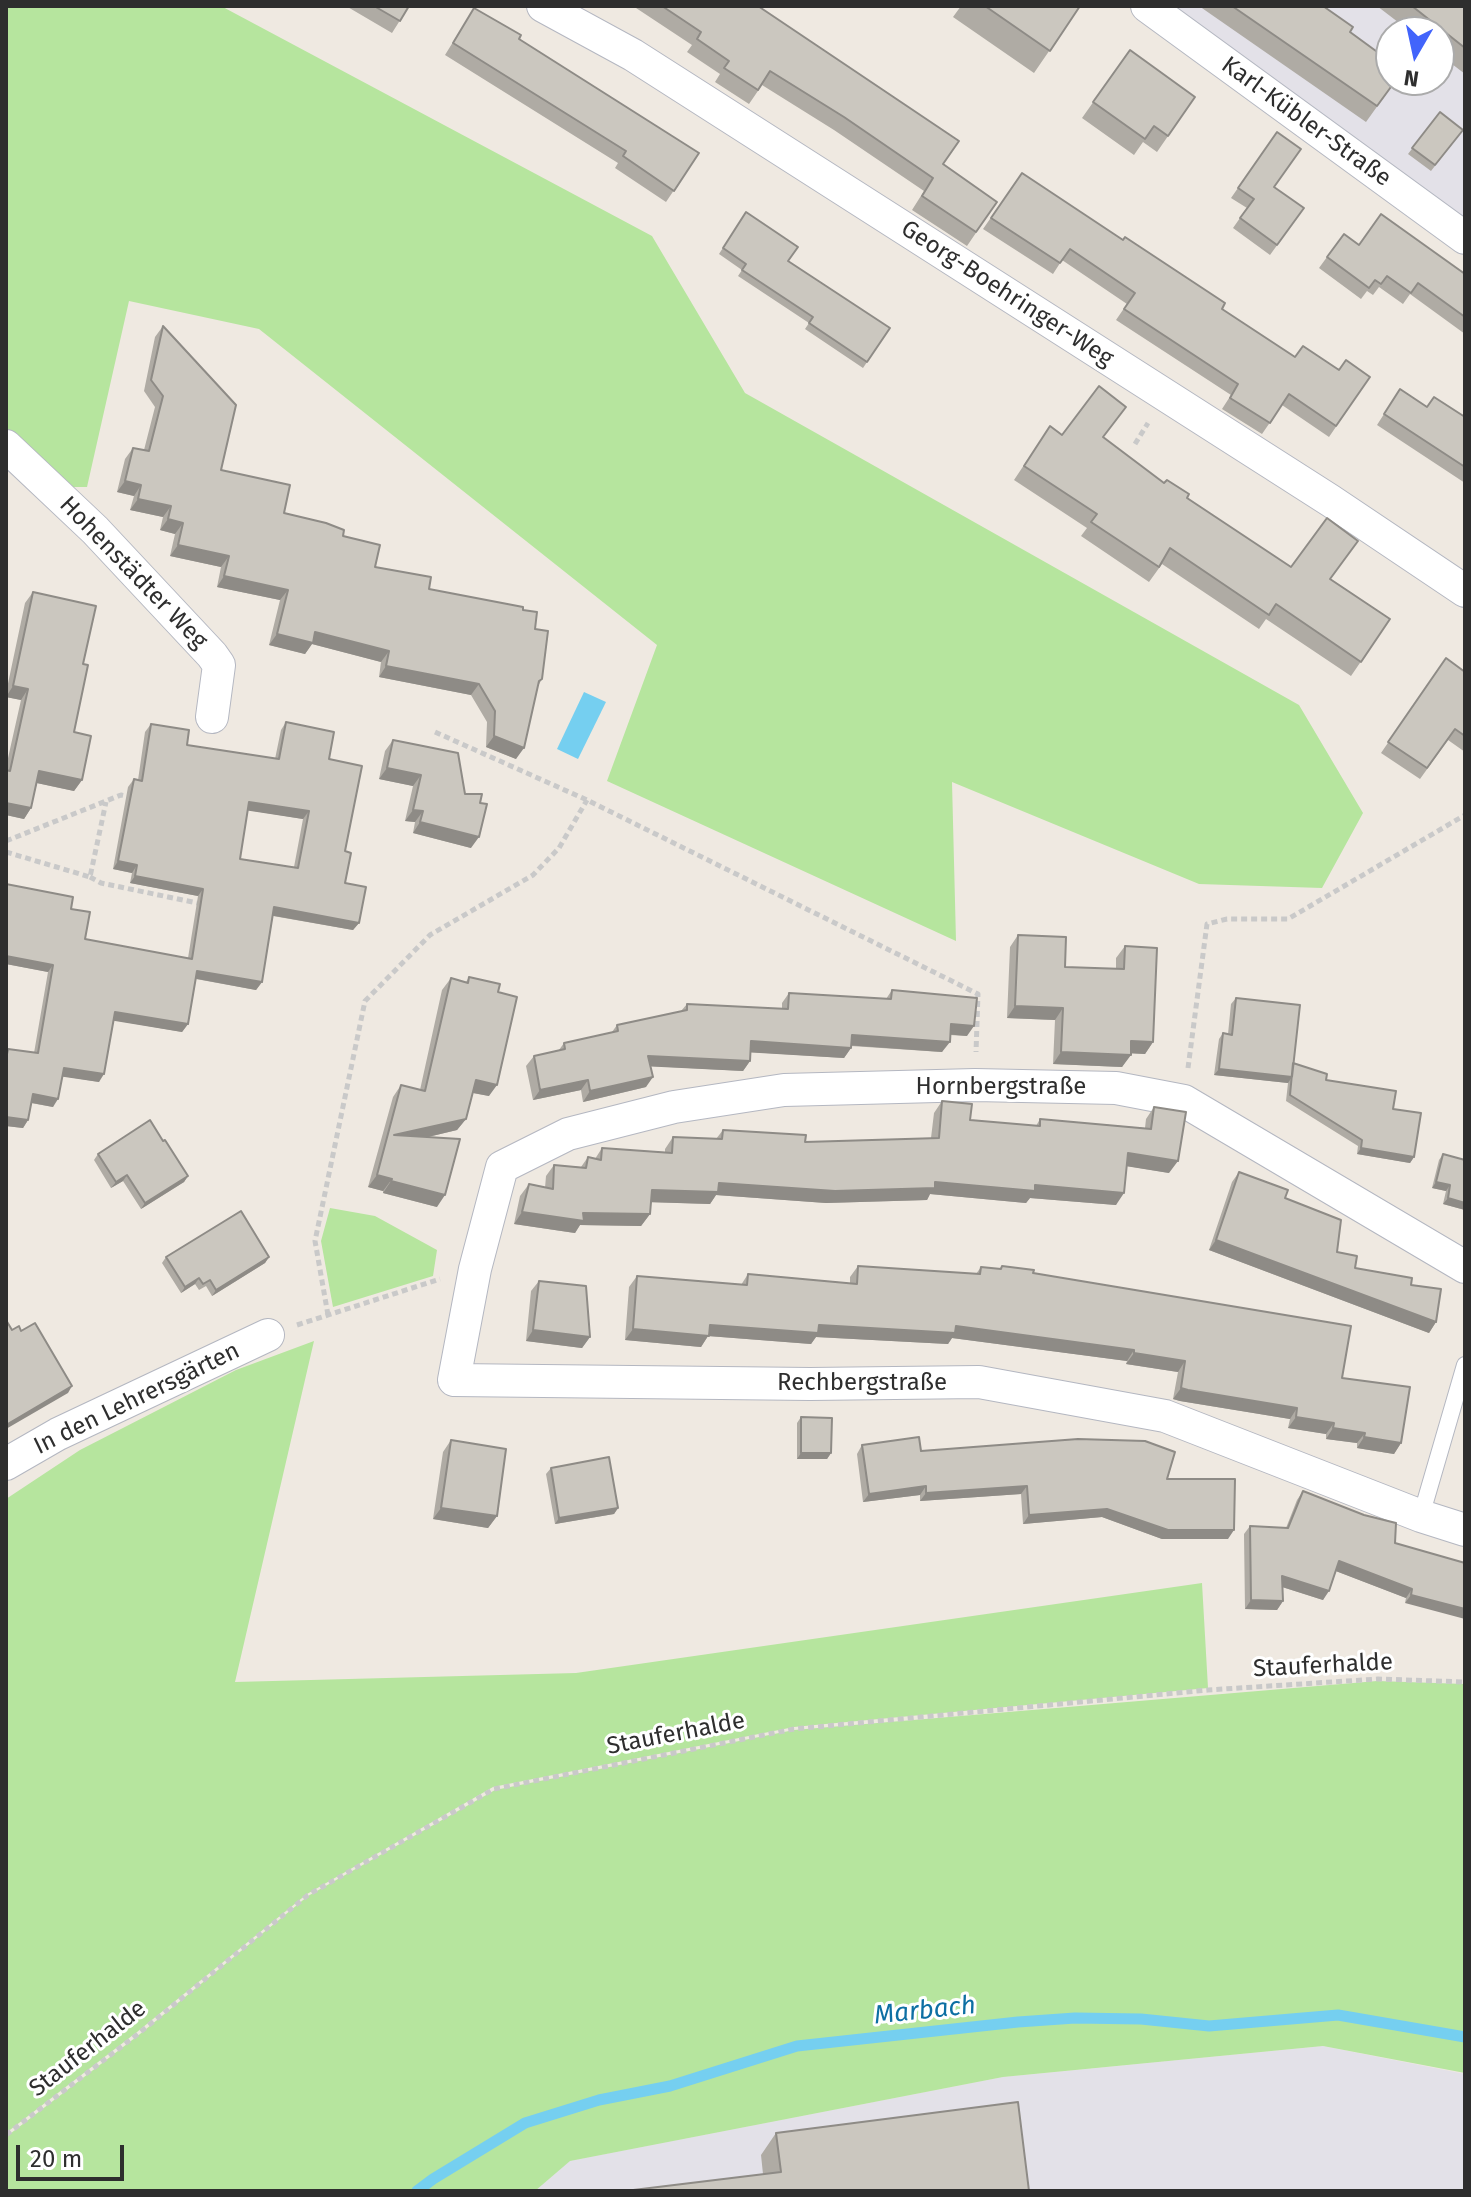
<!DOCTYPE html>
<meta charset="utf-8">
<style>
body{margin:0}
#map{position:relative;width:1471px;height:2197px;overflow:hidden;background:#efe9e1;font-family:"Fira Sans",sans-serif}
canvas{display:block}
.frame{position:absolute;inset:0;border:8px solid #2e2e2e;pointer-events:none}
.north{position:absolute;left:1375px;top:16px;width:80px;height:80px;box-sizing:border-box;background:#fff;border:2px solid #ababab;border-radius:50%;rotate:189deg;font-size:22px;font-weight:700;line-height:32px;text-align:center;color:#2e2e2e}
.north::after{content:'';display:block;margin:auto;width:28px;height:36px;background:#4264fb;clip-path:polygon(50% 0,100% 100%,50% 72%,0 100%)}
.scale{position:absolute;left:16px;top:2145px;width:108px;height:36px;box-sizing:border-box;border:4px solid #2e2e2e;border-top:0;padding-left:10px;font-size:24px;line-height:28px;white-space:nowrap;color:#2e2e2e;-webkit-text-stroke:6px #fff;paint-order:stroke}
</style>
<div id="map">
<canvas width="1471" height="2197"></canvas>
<div class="frame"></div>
<div class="north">N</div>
<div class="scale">20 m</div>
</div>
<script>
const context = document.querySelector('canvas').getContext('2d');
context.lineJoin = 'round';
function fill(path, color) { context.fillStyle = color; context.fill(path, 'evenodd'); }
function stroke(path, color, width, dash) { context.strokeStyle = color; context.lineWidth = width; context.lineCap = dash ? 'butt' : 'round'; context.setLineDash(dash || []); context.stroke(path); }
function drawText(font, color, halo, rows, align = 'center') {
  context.font = font + ' "Fira Sans",sans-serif'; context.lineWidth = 6; context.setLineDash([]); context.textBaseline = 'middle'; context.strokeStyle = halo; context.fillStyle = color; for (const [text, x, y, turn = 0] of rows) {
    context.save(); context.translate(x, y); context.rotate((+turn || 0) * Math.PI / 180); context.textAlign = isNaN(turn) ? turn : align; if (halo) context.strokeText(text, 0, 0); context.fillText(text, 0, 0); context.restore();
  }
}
fill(new Path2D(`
 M1165,6h300v217zM1391,32h48v48h-48z
 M1323,2046l142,28v117h-930l34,-30 434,-84z`), '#e3e1e8');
fill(new Path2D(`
 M6,6h215l431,230 93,157 554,312 64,108 -41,75 -123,-4 -247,-102 4,159 -349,-160 50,-136 -398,-316 -130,-28 -42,186h-21l-60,-56z
 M330,1208l45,8 62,34 -4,26 -100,31 -12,-66z
 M314,1341l-79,341 341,-9 626,-90 6,105 -414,39 -301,60 -186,107 -170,138 -131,101v-634l74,-49 156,-80z
 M1377,1681l88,3v389l-142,-27 -320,31 -433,84 -35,30h-529v-54l134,-103 168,-138 187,-106 299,-60z`), '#b6e59e');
fill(new Path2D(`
 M584,692l22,10 -28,57 -21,-10z`), '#75cff0');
stroke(new Path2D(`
 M417,2191l16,-12 92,-56 74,-23 71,-14 127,-40 221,-24 57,-4 66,1 68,7 129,-11 127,22`), '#75cff0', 11);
const lane = new Path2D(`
 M1421,1516l44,-151`);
const street = new Path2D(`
 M543,6l90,49 698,446 134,90
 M1147,6l318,232
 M6,446l89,84 117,125 7,10 -7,52
 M1465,1267l-281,-166 -68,-13 -141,-3 -191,5 -110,17 -106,27 -66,33 -27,102 -21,111 356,4 169,-2 186,34 256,100 44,14
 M6,1464l52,-30 210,-99`);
stroke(lane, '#b4b7c1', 18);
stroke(street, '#b4b7c1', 34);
stroke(new Path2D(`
 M1135,444l13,-21
 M435,732l152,68 391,194 -2,58
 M6,841l115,-46 11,2
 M6,852l84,25 16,-75
 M90,877l11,6 101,21
 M1188,1068l19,-144 20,-5h61l177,-104
 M328,1315l-13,-74 50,-240 65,-66 103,-60 26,-27 28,-48
 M297,1325l143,-46
 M6,2135l132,-101 170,-139 186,-106 300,-60 414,-39 170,-11 87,3`), '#c9c9c9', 5, [6, 4]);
stroke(lane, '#fff', 16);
stroke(street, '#fff', 32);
fill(new Path2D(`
 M346,6h63l-17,27z
 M633,6h125l185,158 54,38 -30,44 -55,-36 12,-19 -90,-61 -72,-45 -13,19 -34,-22 5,-8 -33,-22 5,-7z
 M961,6h119l-46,67 -81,-56z
 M1199,6h124l73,74 -30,42z
 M1377,6h88v68l-26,-20v-22h-28z
 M474,8l45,31 180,114 -33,49 -51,-34 3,-5 -173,-108z
 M1130,50l65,47 -38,55 -14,-10 -9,13 -52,-37z
 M1440,112l23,18 -32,41 -23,-17z
 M1277,132l-3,55 30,21 -34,47 -37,-27 14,-20 -16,-10z
 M1022,173l200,136 73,48 75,20 -41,60 -47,-32 -20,29 -40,-25 9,-14 -115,-75 11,-16 -65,-44 -9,14 -70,-45z
 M746,212l42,49 102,67 -27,40 -58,-39 4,-6 -71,-47 4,-6 -23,-16z
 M1359,245l106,29v60l-55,-40 -7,10 -24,-17 -6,8 -6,-4 -6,8 -42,-31 8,-11z
 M163,326l58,144 63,43 59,23 32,31 54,22 94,21 12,19 7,50 -4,7 -22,73 -30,-12 1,-25 -16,-27 -92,-18 2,-15 -69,-18 -7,10 -36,-9 11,-45 -63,-13 4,-20 -51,-11 5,-22 -15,-4 3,-13 -33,-7 4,-14 -17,-4 8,-33 8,-11 11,2 11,-43 -11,-16 11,-54z
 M1400,389l27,18 38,10v66l-88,-58z
 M1050,426l12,9 42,3 60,45 127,84 40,12 59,40 -39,57 -85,-57 -7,10 -97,-65 -13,18 -68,-46 6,-8 -73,-48z
 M33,592l50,72 -9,68 8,48 -8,11 -37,-8 -6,25 -7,11 -18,-4v-48l15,-67 -15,-3v-4l19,-90z
 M1446,658l19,14v80l-17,-12 -28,39 -39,-26z
 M286,722l43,37 16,92v32l14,40 -6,7 -80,-14 -11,66 -6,8 -60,-11 -8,45 -6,8 -69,-12 -14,62 -37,-6 -9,31 -22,-4 -3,17 -5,8 -17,-2v-74l2,-3 26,4 14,-81 -42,-8v-80l65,25 14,30 103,19 10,-62 -68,-13 2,-10 -19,-4 15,-82 6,-8 4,1 7,-48 6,-8 36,21 88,14 6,-29zM248,810l55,9 -9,48 -54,-8z
 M393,740l65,13 13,95 -58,-15 2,-11 -10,-1 8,-35 -34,-7 6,-28z
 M1018,935l47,32 51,2v-11l9,-12 28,96 -8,12 -14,-1 -9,14 -69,-3 2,-44 -48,-2 3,-71z
 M469,977l29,15 -9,104 -16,-3 -7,26 -9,11 -29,7 9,70 -54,-14v-2l-15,-4 25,-90 8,-12 19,5 22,-100 9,-12 15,4z
 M892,990l75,46 -17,-1 -8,17 -91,-6v2l-7,10 -94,-6v9l-7,10 -93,-5 -4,21 -63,15 -2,-12 -48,10 -7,-34 8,-10 25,-6 5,-7 48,-11 5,-7 64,-14 6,-7 95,5v-6l7,-10 97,6z
 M1236,998l57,65 33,17 67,29 21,48 -4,6 -53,-9 1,-8 -72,-45 2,-18 -74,-8 5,-36 4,-6 5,1 3,-30z
 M942,1101l28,19 66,6 4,-7 105,9 1,-9 8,-12 15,66 -42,-7 -11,39 -86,-7 -4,5 -96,-9 -3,6 -101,3 -110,-8 -6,9 -59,-2 -1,12 -9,12 -61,-1 -5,8 -61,-9 6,-28 9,-12 16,4 1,-12 8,-11 27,2 7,-10 7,2 7,-11 63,4v-3l8,-12 43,2 7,-9 82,12 126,-4 3,-25z
 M163,1141l25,35 -4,6 -43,27 -18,-28 -12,7 -17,-28 4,-6z
 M1443,1154l22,56 -22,-6 3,-13 -14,-3 7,-28z
 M1239,1172l46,26 52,54 18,16 56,17 25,37 -7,11 -220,-83 23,-68z
 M166,1257h103l-4,6 -53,33 -6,-10 -7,4 -4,-6 -14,9 -19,-30z
 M858,1266l118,8 5,-7 18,2 3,-3 31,7 309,105 59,65 -7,11 -37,-6v-5l-31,-4v-5l-38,-6 2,-9 -110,-18 -7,-2 5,-27 -52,-8 1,-3 -175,-23 -4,6 -132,-7 -5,7 -103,-8 -7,11 -76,-7 4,-53 8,-11 104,9 7,-11 102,9v-6z
 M539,1281l51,56 -8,11 -56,-7 5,-50z
 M801,1417l30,36 -4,6h-30v-36z
 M451,1440l46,76 -9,12 -55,-9 10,-67z
 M862,1445l305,34 61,60h-66l-60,-22 -79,7 -2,-30 -101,7v-6l-57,7 -6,-48z
 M551,1468l67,40 -4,6 -59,10 -9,-50z
 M1303,1491l92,52 70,20 -60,40 1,-5 -70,-27 -13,29 -41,-13 1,14 -6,9 -32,-1 -1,-75 6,-8 36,2 11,-28z
 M776,2133l253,58 -266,-17 -2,-19z`), '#afaba4');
fill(new Path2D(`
 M125,481l16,4 -7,11 -17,-4z
 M138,499l33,7 -8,11 -33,-7z
 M168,519l15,4 -8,11 -15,-4z
 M178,545l51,11 -8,11 -51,-11z
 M224,576l64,14 -8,10 -63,-13z
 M315,632l74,19 -8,11 -69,-18 -7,10 -36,-9 8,-11z
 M386,666l93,18 -8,11 -92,-18z
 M13,686l15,3 -7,11 -15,-3z
 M494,736l30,12 -8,11 -30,-12z
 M387,768l34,7 -8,11 -34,-7z
 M39,771l43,9 -8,11 -42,-9z
 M249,802l60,9 -6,8 -59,-9z
 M6,803l25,5 -7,11 -18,-4z
 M413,810l10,1 -8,11 -10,-1z
 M420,822l59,15 -8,11 -58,-15z
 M118,861l19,4 -5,8 -19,-4z
 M135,876l68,13 -5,7 -68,-13z
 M274,907l85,16 -6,7 -84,-15z
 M6,956l47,9 -5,7 -42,-8z
 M197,971l65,11 -6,8 -64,-12z
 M1015,1006l48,2 -8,12 -48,-2z
 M115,1012l73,12 -6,8 -73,-12z
 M951,1024l23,2 -7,10 -23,-2z
 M852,1035l98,7 -8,10 -97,-7z
 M751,1041l100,7 -7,10 -101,-6z
 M1131,1041l22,1 -8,12 -22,-1z
 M1061,1052l70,3 -9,12 -69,-3z
 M648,1056l102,5 -7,10 -102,-5z
 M64,1068l40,6 -5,8 -41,-6z
 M1219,1069l73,8 -4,6 -74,-8z
 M653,1077l-7,10 -63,15 7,-11z
 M476,1080l21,5 -8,11 -21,-4z
 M588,1080l-7,10 -48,10 7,-10z
 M33,1094l25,5 -5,8 -26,-5z
 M6,1117l22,3 -5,8 -17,-2z
 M466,1119l-9,11 -71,17 8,-12z
 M1361,1148l53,9 -4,6 -53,-9z
 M1128,1153l50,8 -9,12 -50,-8z
 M127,1175l-4,6 -12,7 5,-6z
 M377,1175l15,4 -9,12 -15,-4z
 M188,1176l-4,6 -43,27 4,-6z
 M391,1181l54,14 -8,12 -54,-14z
 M935,1182l100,3 89,8 -8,12 -86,-7 -4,5 -96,-9 -3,6 -101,3 -110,-8 -6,9 -66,-2 8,-12 67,-7z
 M1436,1182l14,3 -4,6 -14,-3z
 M1448,1198l17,5v7l-22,-6z
 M522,1212l61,1 67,1 -9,12 -61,-1 -5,8 -61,-9z
 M1216,1240l220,82 -7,11 -220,-83z
 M269,1257l-4,6 -53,33 4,-6z
 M199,1278l-4,6 -14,9 4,-6z
 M710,1325l246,1 178,24 -7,11 -175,-23 -4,6 -132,-7 -5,7 -103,-8 -7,11 -76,-7 8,-11z
 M533,1330l57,7 -8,11 -56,-7z
 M1134,1353l51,8 -7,11 -52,-8z
 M72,1386l-4,7 -62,36v-4z
 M1181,1388l116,20 -7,11 -110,-18 -7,-2z
 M1296,1417l38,6 -8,11 -38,-6z
 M1333,1428l32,5 -8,10 -31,-4z
 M1364,1437l37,6 -7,11 -37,-6z
 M801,1453h30l-4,6h-30z
 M926,1486l-6,9 -57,7 6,-8z
 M1027,1486l-6,8 -101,7 6,-8z
 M441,1508l56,8 -9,12 -55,-9z
 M618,1508l-4,6 -59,10 4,-6z
 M1107,1509l127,21 -6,9h-66l-60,-22 -79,7 6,-9z
 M1339,1561l73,28 -6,9 -73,-28z
 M1282,1576l47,15 -6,9 -47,-15z
 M1411,1595l54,14v10l-60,-16z
 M1251,1600l32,1 -6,9 -32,-1z`), '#8e8b86');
const building = new Path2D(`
 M374,6h35l-9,15z
 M662,6h96l201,135 -16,23 54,38 -21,30 -54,-36 11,-18 -89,-61 -74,-46 -12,19 -34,-22 5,-7 -32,-22 4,-7z
 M985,6h95l-30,45z
 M1232,6h91l30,21 -3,5 41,30v18h5l-19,26z
 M1412,6h53v42z
 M474,8l47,27 -2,4 180,114 -25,38 -51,-35 3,-5 -173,-108z
 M1130,50l65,47 -27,39 -14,-10 -9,13 -52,-37z
 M1440,112l23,18 -28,35 -23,-17z
 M1277,132l24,17 -27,38 30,21 -27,37 -37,-27 14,-19 -16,-11z
 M1022,173l101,67 2,-3 100,66 -3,6 73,48 8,-11 36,24 7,-10 24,17 -34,49 -47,-32 -19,29 -40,-25 8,-14 -114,-75 11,-16 -65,-44 -10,14 -69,-45z
 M746,212l52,35 -10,14 102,67 -23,34 -58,-39 4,-6 -71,-47 4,-6 -23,-16z
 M1381,214l84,60v43l-47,-34 -7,10 -24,-17 -6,8 -6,-4 -6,8 -42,-31 17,-23 15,11z
 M163,326l73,79 -15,65 69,15 -6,28 42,10 18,7 -1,6 37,9 -5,22 56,10 -2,12 94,18v3l14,2 -2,17 13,2 -6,48 -3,2 -15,67 -30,-12 1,-25 -16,-27 -93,-18 3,-15 -74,-19 -2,11 -36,-9 11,-44 -64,-14 5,-20 -51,-11 5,-22 -15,-4 3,-13 -33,-7 3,-14 -16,-4 8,-33 16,3 14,-55 -12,-16z
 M1099,386l27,21 -23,30 61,46 3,-3 22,14 -2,4 104,69 36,-49 31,23 -28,38 60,40 -29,43 -85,-58 -7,11 -99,-67 -11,19 -68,-45 6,-8 -73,-48 26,-40 12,9z
 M1400,389l27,18 7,-10 31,20v50l-81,-53z
 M33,592l63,14 -13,58 5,1 -14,67 17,4 -9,44 -43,-9 -8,37 -25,-5v-33l4,1 18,-82 -15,-3z
 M1446,658l19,14v64l-10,-7 -28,39 -39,-26z
 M286,722l48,10 -5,27 33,7 -17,85 6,2 -6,30 21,4 -7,36 -85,-16 -12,75 -65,-11 -9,53 -73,-12 -11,62 -40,-6 -6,31 -25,-5 -5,26 -22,-3v-63h1l1,-5 30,4 15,-88 -47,-9v-72l67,13 -2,12 19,3 -5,27 107,20 11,-70 -68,-13 2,-11 -19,-4 16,-82 8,2 9,-57 38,6 -2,15 92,14zM249,802l60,9 -11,57 -58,-9z
 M393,740l65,13 7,41h17l-2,9 7,1 -8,33 -59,-15 3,-11 -10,-1 8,-35 -34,-7z
 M1018,935l48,2 -1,30 59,2 1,-23 32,2 -4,94 -22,-1v14l-70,-3 2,-44 -48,-2z
 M469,977l31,7 -2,8 19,5 -20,88 -21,-5 -10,39 -72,16 66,4 -15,56 -54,-14 1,-2 -15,-4 24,-90 24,6 26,-113 17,5z
 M892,990l85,8 -3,28 -23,-2 -1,18 -98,-7 -1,13 -100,-7 -1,20 -102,-5 5,21 -63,14 -2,-11 -48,10 -6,-34 31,-7 -1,-6 54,-12 -1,-6 70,-15v-6l101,5 1,-16 102,6z
 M1236,998l64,7 -8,72 -73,-8 4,-36 9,2z
 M1293,1063l34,11 -1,6 70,11 -3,18 28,4 -7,44 -53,-9 1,-8 -72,-45z
 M942,1101l30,3 -2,16 70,6v-7l111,10 3,-22 32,5 -8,49 -50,-8 -4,40 -89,-8v6l-100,-9v6l-100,3 -116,-8 -1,9 -66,-2 -2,24 -67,-1 1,8 -62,-9 7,-28 24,5 1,-24 32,3 2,-11 13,3 1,-12 70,5 1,-16 49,2 1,-9 83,5 -1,7 134,-4z
 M150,1120l13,21 2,-1 23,36 -43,27 -18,-28 -11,7 -18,-28z
 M1443,1154l22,6v43l-17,-5 2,-13 -14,-3z
 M1239,1172l49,18 -3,8 56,22 -4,32 20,4 -2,12 57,10 -1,7 30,4 -5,33 -220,-82z
 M241,1211l28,46 -53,33 -6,-10 -7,4 -4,-6 -14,9 -19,-30z
 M858,1266l122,8 1,-7 20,2 1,-3 32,4 -1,3 318,53 -9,52 68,9 -9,56 -37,-6 1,-4 -32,-5 1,-5 -38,-6 1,-9 -109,-18 -7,-2 4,-27 -51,-8v-3l-178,-24 -1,7 -136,-8 -1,8 -108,-8 -1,11 -76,-7 4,-53 110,9 1,-11 109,10z
 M539,1281l47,5 4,51 -57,-7z
 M6,1320l6,10 7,-4 2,5 14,-8 37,63 -66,39z
 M801,1417l31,1 -1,35h-30z
 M919,1437l2,14 157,-12 67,2 30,11 -8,27h68l-1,51h-66l-61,-21 -78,6 -2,-29 -101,7v-7l-57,8 -7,-49z
 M451,1440l55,9 -9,67 -56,-8z
 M609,1457l9,51 -59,10 -8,-50z
 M1303,1491l61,24 32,8 -1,20 70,20v46l-54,-14 1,-6 -73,-28 -10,30 -47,-15 1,25 -32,-1 -1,-74 38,2z
 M1018,2102l11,89h-404l156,-19 -5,-39z`);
fill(building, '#cbc7bf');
stroke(building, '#8e8b86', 2);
drawText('24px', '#2e2e2e', '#fff', [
 ["Karl-Kübler-Straße",1306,122,36],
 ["Georg-Boehringer-Weg",1007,294,33],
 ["Hohenstädter Weg",133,573,46],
 ["Hornbergstraße",1001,1087],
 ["Rechbergstraße",862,1383],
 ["In den Lehrersgärten",137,1399,-26],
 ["Stauferhalde",1323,1666,-3],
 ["Stauferhalde",676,1734,-11],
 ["Stauferhalde",88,2049,-38]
]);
drawText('italic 26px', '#0d6fa3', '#fff', [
 ["Marbach",925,2011,-6]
]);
</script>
